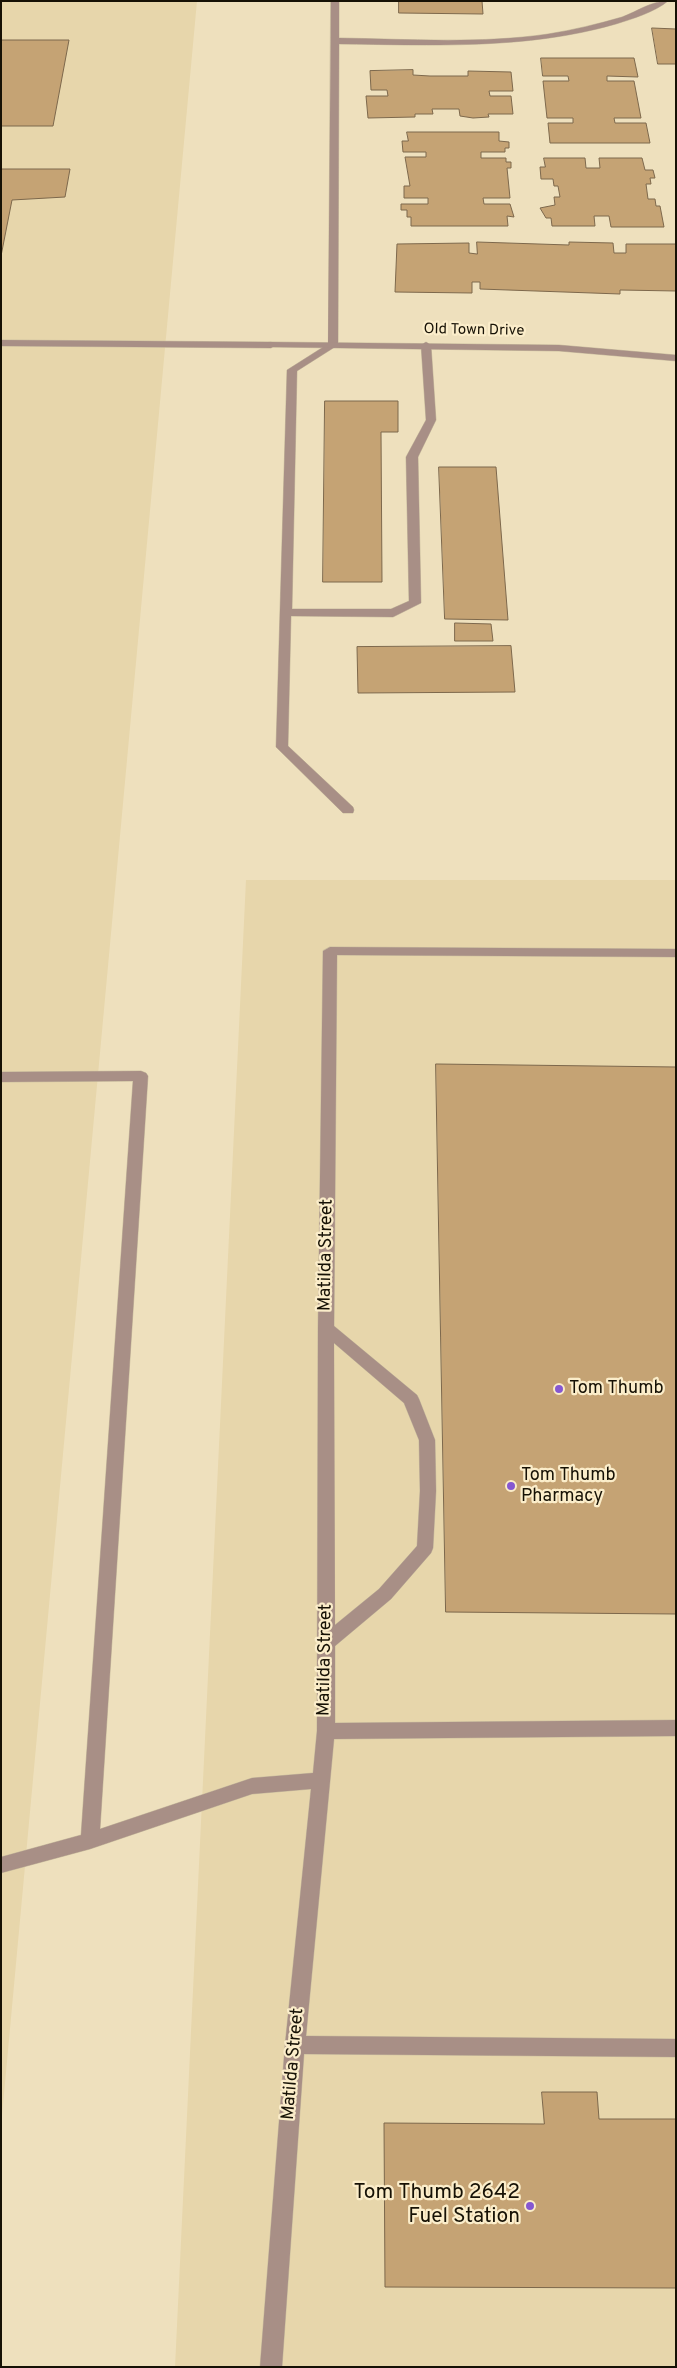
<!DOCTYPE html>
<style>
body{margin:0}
#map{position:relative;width:677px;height:2368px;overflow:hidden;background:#eee0bd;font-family:Overpass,sans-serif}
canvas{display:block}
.frame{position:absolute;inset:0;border:2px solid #161105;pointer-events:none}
</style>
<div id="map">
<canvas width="677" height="2368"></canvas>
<div class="frame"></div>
</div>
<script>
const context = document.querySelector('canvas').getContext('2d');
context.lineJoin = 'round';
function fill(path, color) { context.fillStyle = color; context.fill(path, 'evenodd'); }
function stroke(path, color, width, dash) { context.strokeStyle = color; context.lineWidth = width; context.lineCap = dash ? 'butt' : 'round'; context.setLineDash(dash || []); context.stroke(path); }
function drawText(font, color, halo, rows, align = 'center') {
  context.font = font + ' Overpass,sans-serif'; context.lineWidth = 4.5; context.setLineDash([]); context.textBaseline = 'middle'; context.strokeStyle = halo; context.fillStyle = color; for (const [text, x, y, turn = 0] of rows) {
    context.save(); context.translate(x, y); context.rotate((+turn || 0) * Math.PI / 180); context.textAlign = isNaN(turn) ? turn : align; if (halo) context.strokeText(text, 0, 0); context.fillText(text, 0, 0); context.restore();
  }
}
fill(new Path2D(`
 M1,1h196l-196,2125z
 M246,880h430v1487h-501z`), '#e7d6ab');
const building = new Path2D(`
 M399,1h83l1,13 -84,-1z
 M652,28l24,1v35h-18z
 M1,40h68l-16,86h-52z
 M541,58h93l4,19 -31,-1v5h27l7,37h-27l1,5h31l4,20h-100l-2,-20h25v-5h-26l-4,-37h26l-1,-5h-25z
 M413,70v5l17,1h38v-5l43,1 2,19h-24l1,5h21l2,18h-25l1,3 -16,1 -13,-2 -1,-7h-27l1,5h-18v3l-47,1 -2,-22h22l-1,-6h-16l-1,-19z
 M407,132h92v9l10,1v6h-4v4h-24v6h25v4h5v6h-4l3,30h-27l1,6h26l4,13 -7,-1 1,10h-97v-9h-4v-7h-6v-6h27v-6h-24v-12h6l-5,-29h21v-5h-23l-1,-11h6z
 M544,158h41l1,10h14l-1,-10h43l3,12h8l2,8h-5l1,6h-5l2,15h7l1,7h4l4,21h-53l-2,-11h-15l1,10h-43l-1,-8h-5l-6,-10 15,-3 -1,-8h6l-2,-11h-4l-1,-7h-12l-1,-12h5z
 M1,169h69l-5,28 -53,3 -11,56z
 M477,242l92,3v-3l44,1 1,10h12v-9h50v47l-56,-1v4l-140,-5v-7h-8v11l-77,-1 2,-48 72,-1v10l8,1z
 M325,401h73v31h-17l1,150h-59z
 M439,467h57l12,153 -63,-1z
 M455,623l36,1 2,17h-38z
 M511,646l4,46 -157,1 -1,-46z
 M436,1064l240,3v547l-230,-2z
 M542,2092h55l2,27h77v169l-291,-1 -1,-164 160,1z`);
fill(building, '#c5a374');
stroke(building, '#7d684c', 1);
const lane = new Path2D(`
 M331,1h8v37c69,1 140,6 209,-4 25,-4 50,-10 74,-17 16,-6 29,-16 46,-16 -13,11 -36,18 -52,23 -90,26 -184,21 -277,20l-1,301 -41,26 -5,238h99l18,-8 -3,-144 20,-37 -5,-75 5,-3 5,3 5,75 -18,37 3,146 -28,14 -102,-1 -3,130 65,61 1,3 -1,3h-10l-67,-66 11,-377 41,-26z
 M1,340l270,2 5,3 -5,3 -270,-2z
 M330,947l346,2v8l-339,-2 -3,371 83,69 2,4 16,41 1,51 -3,57 -2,5 -40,46 -56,47v77l341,-3v16l-342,3 -28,297 370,3v18l-372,-3 -22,313h-22l25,-322 26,-256 -59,5 -162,55 -89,24v-16l80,-22 52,-754 -132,1v-10l140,-1 5,2 2,3 -48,753 152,-51 61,-5 4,-42 1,-403 5,-377zM334,1343l70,60 15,37 1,51 -3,55 -38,43 -44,36z`);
const street = new Path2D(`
 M271,342l288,3 117,10v6l-117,-10 -292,-4v-4z`);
stroke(lane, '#cbbfa0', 1);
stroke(street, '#cbbfa0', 1);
fill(lane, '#a88f86');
fill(street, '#a88f86');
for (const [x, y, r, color] of [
 [559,1389,5,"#8558d1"],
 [511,1486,5,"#8558d1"],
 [530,2206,5,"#8558d1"]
]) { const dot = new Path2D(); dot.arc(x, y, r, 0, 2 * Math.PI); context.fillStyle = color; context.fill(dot); stroke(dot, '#fbedca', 2); }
drawText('15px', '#161105', '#fbedca', [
 ["Old Town Drive",474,331,1]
]);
drawText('18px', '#161105', '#fbedca', [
 ["Matilda Street",327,1255,-89],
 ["Matilda Street",326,1660,-89],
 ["Matilda Street",294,2064,-85]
]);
drawText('18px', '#161105', '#fbedca', [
 ["Tom Thumb",569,1389],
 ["Tom Thumb",521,1476],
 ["Pharmacy",521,1497]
], 'left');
drawText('21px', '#161105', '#fbedca', [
 ["Tom Thumb 2642",520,2194],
 ["Fuel Station",520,2218]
], 'right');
</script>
